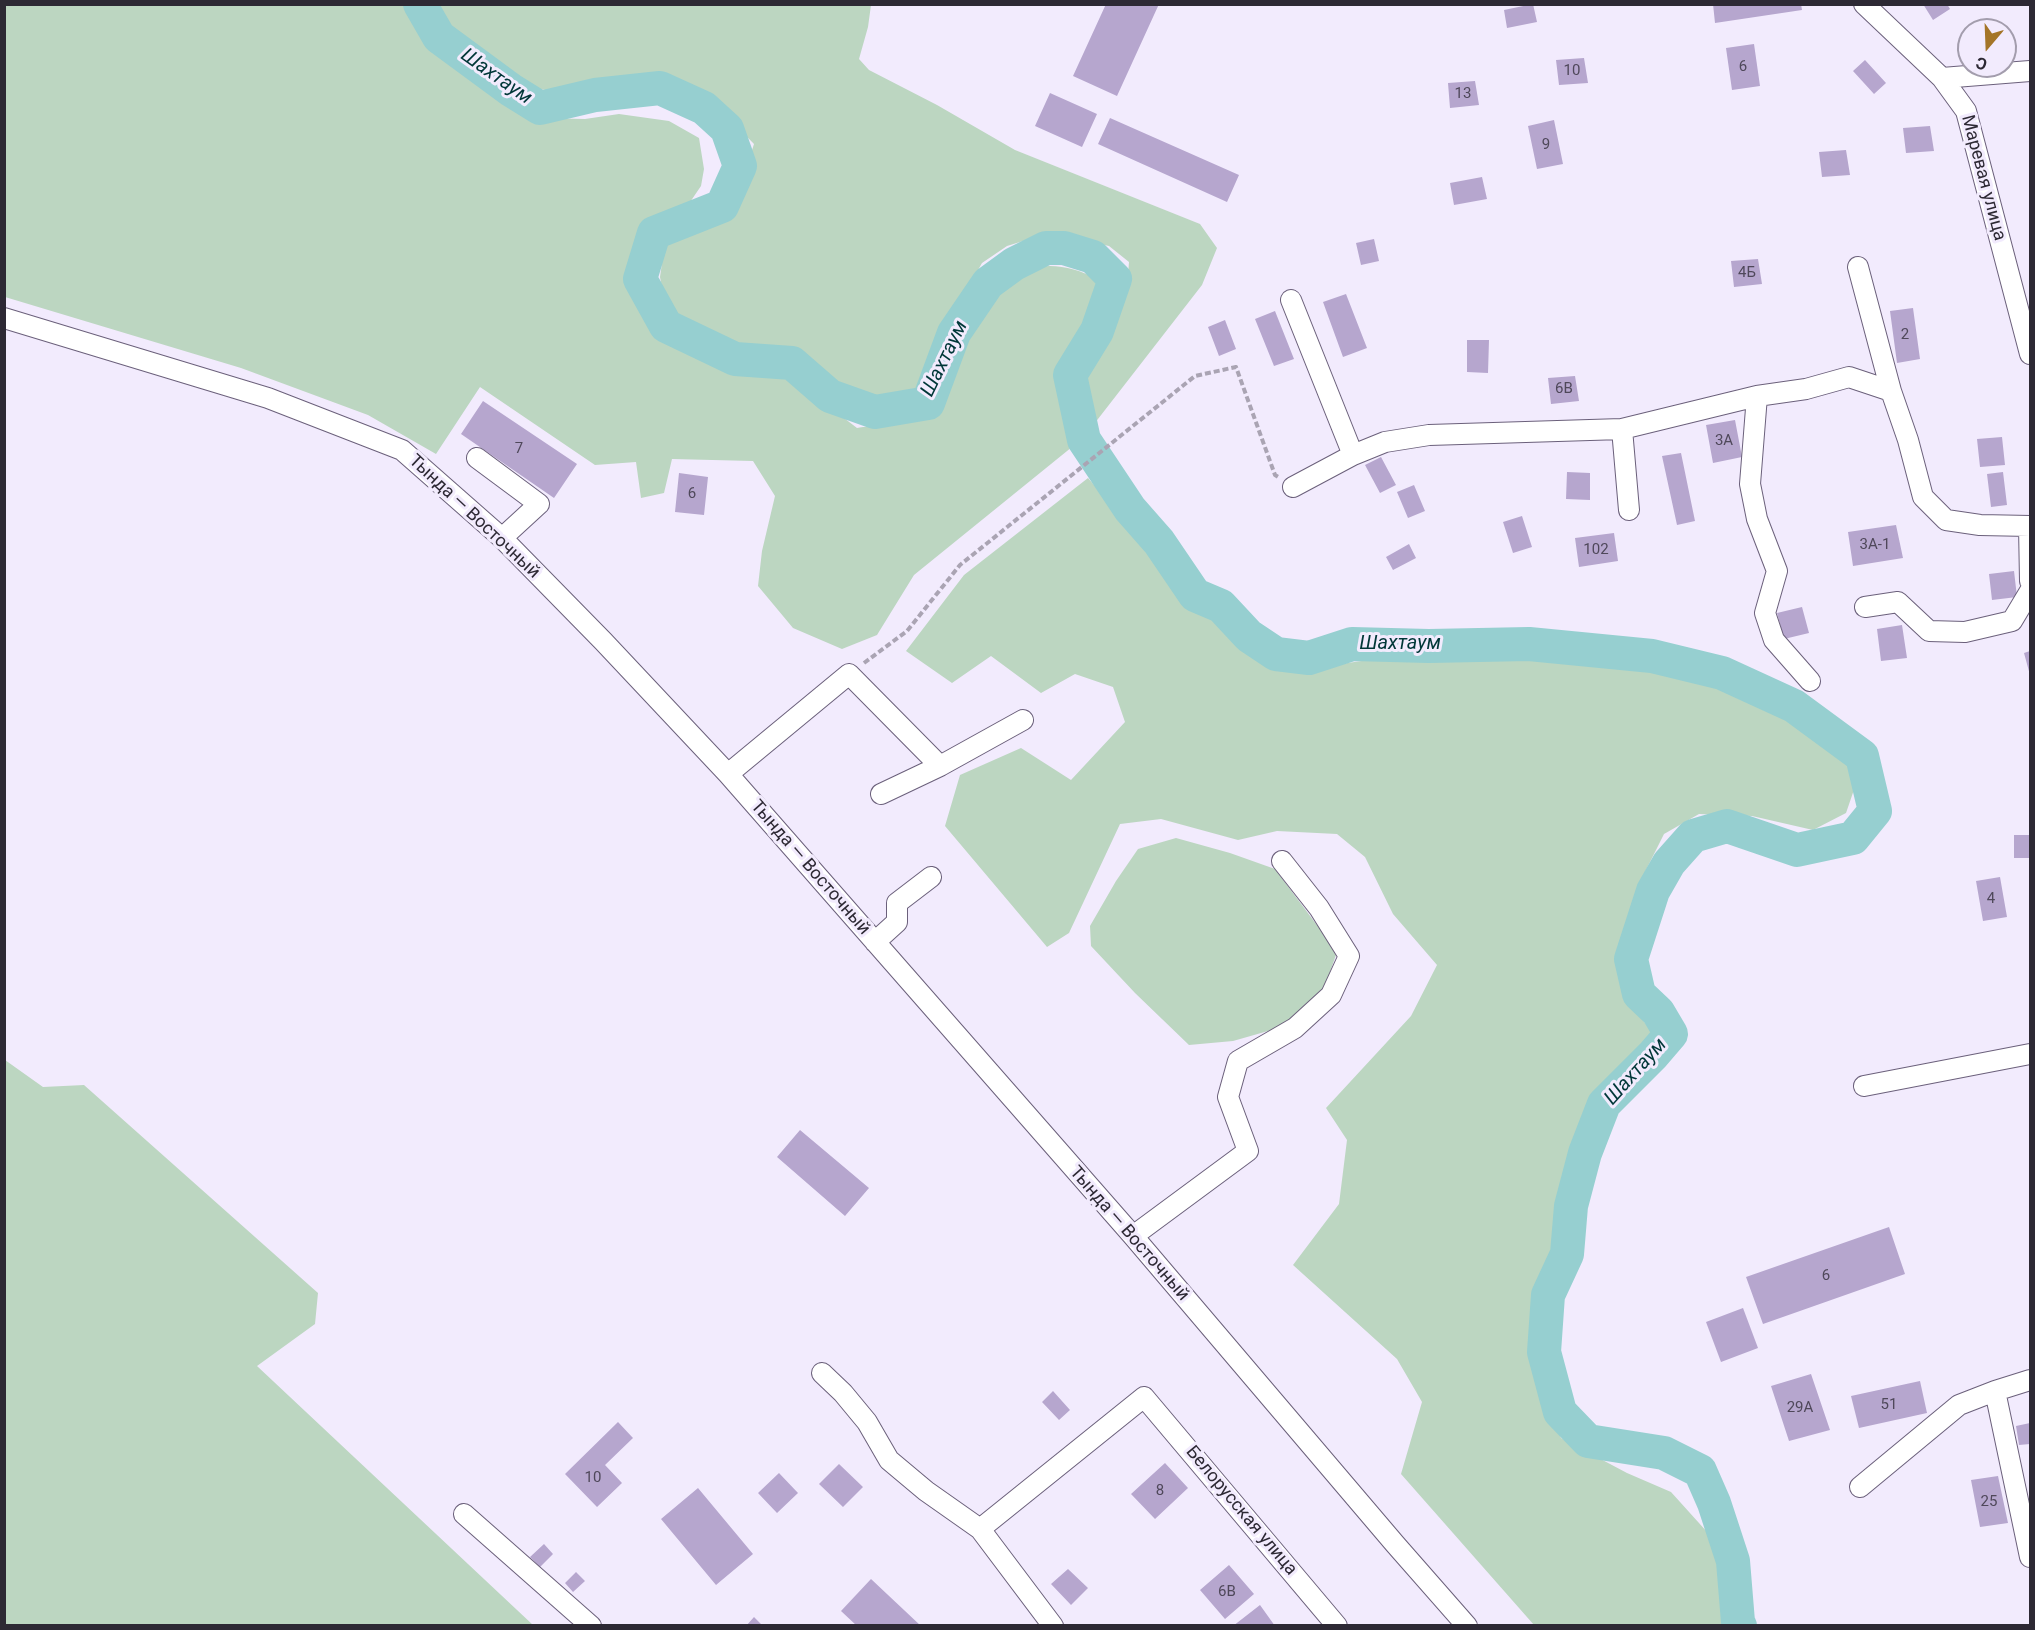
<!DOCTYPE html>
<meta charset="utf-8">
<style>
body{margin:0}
#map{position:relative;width:2035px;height:1630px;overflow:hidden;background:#f2ebfd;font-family:Roboto,sans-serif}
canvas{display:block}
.frame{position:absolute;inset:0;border:6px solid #2d2934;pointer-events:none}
.north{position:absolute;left:1957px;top:18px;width:60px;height:60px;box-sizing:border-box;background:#f2ebfd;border:2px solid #a39dad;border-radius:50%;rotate:199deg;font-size:16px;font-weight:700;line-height:24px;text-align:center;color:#2d2934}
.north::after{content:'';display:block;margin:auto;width:21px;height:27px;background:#a47528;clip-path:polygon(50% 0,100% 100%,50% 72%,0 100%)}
</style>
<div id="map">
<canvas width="2035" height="1630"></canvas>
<div class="frame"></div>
<div class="north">С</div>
</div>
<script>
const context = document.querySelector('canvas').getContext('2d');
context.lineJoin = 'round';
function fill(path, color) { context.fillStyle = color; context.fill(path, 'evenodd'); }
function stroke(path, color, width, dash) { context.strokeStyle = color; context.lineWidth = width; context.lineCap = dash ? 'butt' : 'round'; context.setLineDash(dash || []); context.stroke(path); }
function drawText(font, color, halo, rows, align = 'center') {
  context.font = font + ' Roboto,sans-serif'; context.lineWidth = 6; context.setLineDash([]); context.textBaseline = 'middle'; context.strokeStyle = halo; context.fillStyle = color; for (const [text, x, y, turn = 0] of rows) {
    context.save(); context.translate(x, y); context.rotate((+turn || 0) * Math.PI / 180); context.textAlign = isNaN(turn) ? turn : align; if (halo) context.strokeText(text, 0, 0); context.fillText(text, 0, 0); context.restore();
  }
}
fill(new Path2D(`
 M4,5h401l25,37 53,42 55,34 47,1 34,-5 50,7 30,17 5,31 -3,17 -15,22 -27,8 -18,20 -4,18 -3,37 16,30 33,26 49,21 36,5 29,9 60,46c22,-4 51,-3 71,-16 7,-4 16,-27 20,-36 14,-26 51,-96 78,-106 23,-8 49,-3 70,9l1,21 -4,24 -33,54 12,69 -158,128 -37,60 -35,14 -49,-21 -35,-42 4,-35 13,-55 -22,-35 -81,-2 -8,34 -23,5 -5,-36 -41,3 -115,-78 -44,67 -68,-39 -127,-47 -236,-71z
 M431,5h440l-3,22 -9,32 10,11 68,35 78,45 185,74 17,24 -15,37 -111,143 -8,-58 29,-46 15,-36 2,-26 -20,-16 -60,-13 -42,13 -25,17 -17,30 -26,57 -11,34 -25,15 -35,1 -31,-9 -16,-20 -27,-14 -58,-6 -42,-19 -27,-19 -7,-36 4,-28 16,-18 38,-11 18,-21 18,-55 -51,-52 -24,-12h-29l-75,14 -44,-6 -84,-53z
 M1088,478l46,53 28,42 28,32 86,58 37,5 69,-10h83l128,5 104,14 89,39 57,39 15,23 -12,35 -33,17 -61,-14 -53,-2 -35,20 -23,46 -20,73 10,52 22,28 -66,76 -33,101v41l-20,56 6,71 21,60 66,35 44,19 37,41 18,38 -2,45 5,9h-195l-133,-151 21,-72 -25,-43 -104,-94 46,-61 8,-64 -21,-32 85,-92 26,-51 -44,-51 -28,-57 -28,-23 -60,-3 -39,9 -77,-21 -41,5 -51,109 -22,14 -102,-121 15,-51 61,-27 50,32 54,-58 -12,-35 -38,-13 -34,19 -50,-37 -39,27 -46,-32 58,-76z
 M1176,838l54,15 45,16 62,83 -14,40 -41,35 -49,14 -44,4 -54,-52 -44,-47 -1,-20 26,-45 22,-32z
 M5,1060l38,27 41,-2 234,208 -3,31 -58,42 276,259h-528z`), '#bcd6c1');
stroke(new Path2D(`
 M420,4l19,33 72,53 29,18 55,-13 65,-7 44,20 23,21 13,37 -18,40 -68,27 -14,46 26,47 69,33 57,4 38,33 45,16 53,-9 26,-70 34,-50 26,-19 32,-16h18l29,9 22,22 -18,52 -27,44 14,65 46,69 29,33 36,53 26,11 28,30 27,18 33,4 43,-14 77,2 100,-2 123,12 70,17 72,33 68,50 13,55 -22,27 -56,12 -70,-24 -34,10 -24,27 -16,28 -22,68 8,35 19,18 13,22 -18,21 -49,49 -19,49 -14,53 -4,48 -19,41 -4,57 16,60 28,29 76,12 36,18 14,32 19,58 5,61 2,4`), '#96cfd0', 34);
fill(new Path2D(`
 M1106,4h53l-42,92 -44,-20z
 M1533,4l4,18 -30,6 -3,-18z
 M1713,4h88l1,6 -87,13z
 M1923,4h24l3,5 -17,11z
 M1754,44l6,42 -28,4 -6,-42z
 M1584,58l4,25 -29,2 -3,-25z
 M1865,60l21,23 -12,11 -21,-23z
 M1475,81l4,24 -29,3 -2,-25z
 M1050,93l47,21 -15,33 -47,-21z
 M1110,118l129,57 -12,27 -129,-58z
 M1554,120l9,44 -26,5 -9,-43z
 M1930,126l4,25 -28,2 -3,-25z
 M1846,150l4,25 -28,2 -3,-25z
 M1482,177l5,22 -33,6 -4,-22z
 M1374,239l5,22 -18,4 -5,-22z
 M1758,259l4,25 -28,3 -3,-26z
 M1346,294l21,54 -24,9 -20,-55z
 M1913,308l7,51 -23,4 -7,-52z
 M1275,311l19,48 -20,7 -19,-47z
 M1225,320l11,29 -17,7 -11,-29z
 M1467,340h22l-1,33 -21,-1z
 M1575,376l4,25 -28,3 -3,-26z
 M483,401l94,63 -23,34 -93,-64z
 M1735,420l7,37 -29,6 -7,-38z
 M2002,437l3,28 -25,2 -3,-28z
 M1681,453l14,68 -18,4 -15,-69z
 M1381,457l15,28 -16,8 -15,-28z
 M1567,472l23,1v27l-24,-1z
 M2003,472l4,33 -16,2 -4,-33z
 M679,473l29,4 -4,38 -29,-3z
 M1414,485l11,26 -17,7 -11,-26z
 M1522,516l10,31 -19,6 -10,-31z
 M1896,525l7,33 -50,8 -5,-34z
 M1614,533l4,28 -39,6 -4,-29z
 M1409,544l7,14 -23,12 -7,-13z
 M2014,571l3,26 -25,3 -3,-26z
 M1802,607l7,26 -25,6 -7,-26z
 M1902,625l5,33 -26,3 -4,-32z
 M2030,651v24l-6,-22z
 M2014,835h16v23h-16z
 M2000,877l7,40 -24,4 -7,-40z
 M800,1130l69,58 -24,28 -68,-59z
 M1889,1227l16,47 -142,50 -17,-47z
 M1743,1308l15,40 -37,14 -15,-40z
 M1811,1374l19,56 -41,11 -18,-55z
 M1920,1381l7,32 -68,15 -8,-32z
 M1053,1391l17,19 -11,10 -17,-18z
 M618,1422l15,16 -28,27 17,18 -25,24 -32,-33z
 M2030,1423v21l-11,1 -3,-19z
 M1165,1463l23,25 -33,31 -24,-25z
 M839,1464l24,23 -20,20 -24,-23z
 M779,1473l19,20 -21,20 -19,-20z
 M1998,1476l10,47 -28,4 -9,-47z
 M698,1488l55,66 -37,31 -55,-66z
 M544,1544l9,10 -13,13 -10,-10z
 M1229,1565l25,29 -29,25 -25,-29z
 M1068,1569l20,19 -17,17 -20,-21z
 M576,1572l9,9 -12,11 -8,-9z
 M871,1579l50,47h-64l-16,-15z
 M1260,1605l15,21h-42z
 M754,1617l9,9h-17z`), '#b6a6ce');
const minor = new Path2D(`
 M1864,4l78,74 24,33 64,243
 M1942,78l88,-7
 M1858,267l33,124
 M1291,300l62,155 32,-13 44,-7 193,-6 135,-33
 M4,318l264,80 134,52 100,88 101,103 125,133 405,462 262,308 72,82
 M1622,429l7,81
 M477,458l62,46 -37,34
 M1293,487l60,-32
 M2029,526l1,55
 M1865,607l33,-5 31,29 36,1 47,-11 18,-30
 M1810,681l-36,-41 -9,-27 12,-42 -20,-52 -7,-35 7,-88 49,-7 43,-12 42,14 17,49 15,57 23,23 34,5 50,1
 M940,766l83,-46
 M728,774l121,-100 91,92 -59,28
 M875,942l22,-20v-19l34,-26
 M1864,1086l166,-32
 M1133,1236l115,-85 -20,-54 10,-36 57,-33 36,-33 18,-39 -30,-48 -37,-47
 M822,1373l21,20 24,29 22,38 37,31 54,38
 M1995,1391l35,166
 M1860,1487l99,-82 36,-14 35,-11
 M464,1514l127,112
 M1053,1626l-73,-97 164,-132 193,229`);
stroke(minor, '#6b607b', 22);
stroke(new Path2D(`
 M864,663l43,-32 53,-66 235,-189 41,-9 39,108 5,3`), '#aaa4b3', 4, [6, 3]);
stroke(minor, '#fff', 20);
drawText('15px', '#4f485a', null, [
 ["6",1743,67],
 ["10",1572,71],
 ["13",1463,94],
 ["9",1546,145],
 ["4Б",1747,273],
 ["2",1905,335],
 ["6В",1564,389],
 ["3А",1724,441],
 ["7",519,449],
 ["6",692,494],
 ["3А-1",1875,545],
 ["102",1596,550],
 ["4",1991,899],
 ["6",1826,1276],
 ["51",1889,1405],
 ["29А",1800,1408],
 ["10",593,1478],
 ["8",1160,1491],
 ["25",1989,1502],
 ["6В",1227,1592]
]);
drawText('18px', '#2d2934', '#f2ebfd', [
 ["Маревая улица",1983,178,75],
 ["Тында — Восточный",474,517,43],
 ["Тында — Восточный",810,868,49],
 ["Тында — Восточный",1129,1234,49],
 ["Белорусская улица",1241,1511,50]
]);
drawText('italic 20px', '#003738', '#f2ebfd', [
 ["Шахтаум",496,77,35],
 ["Шахтаум",945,359,-64],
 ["Шахтаум",1400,644],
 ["Шахтаум",1636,1072,-48]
]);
</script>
